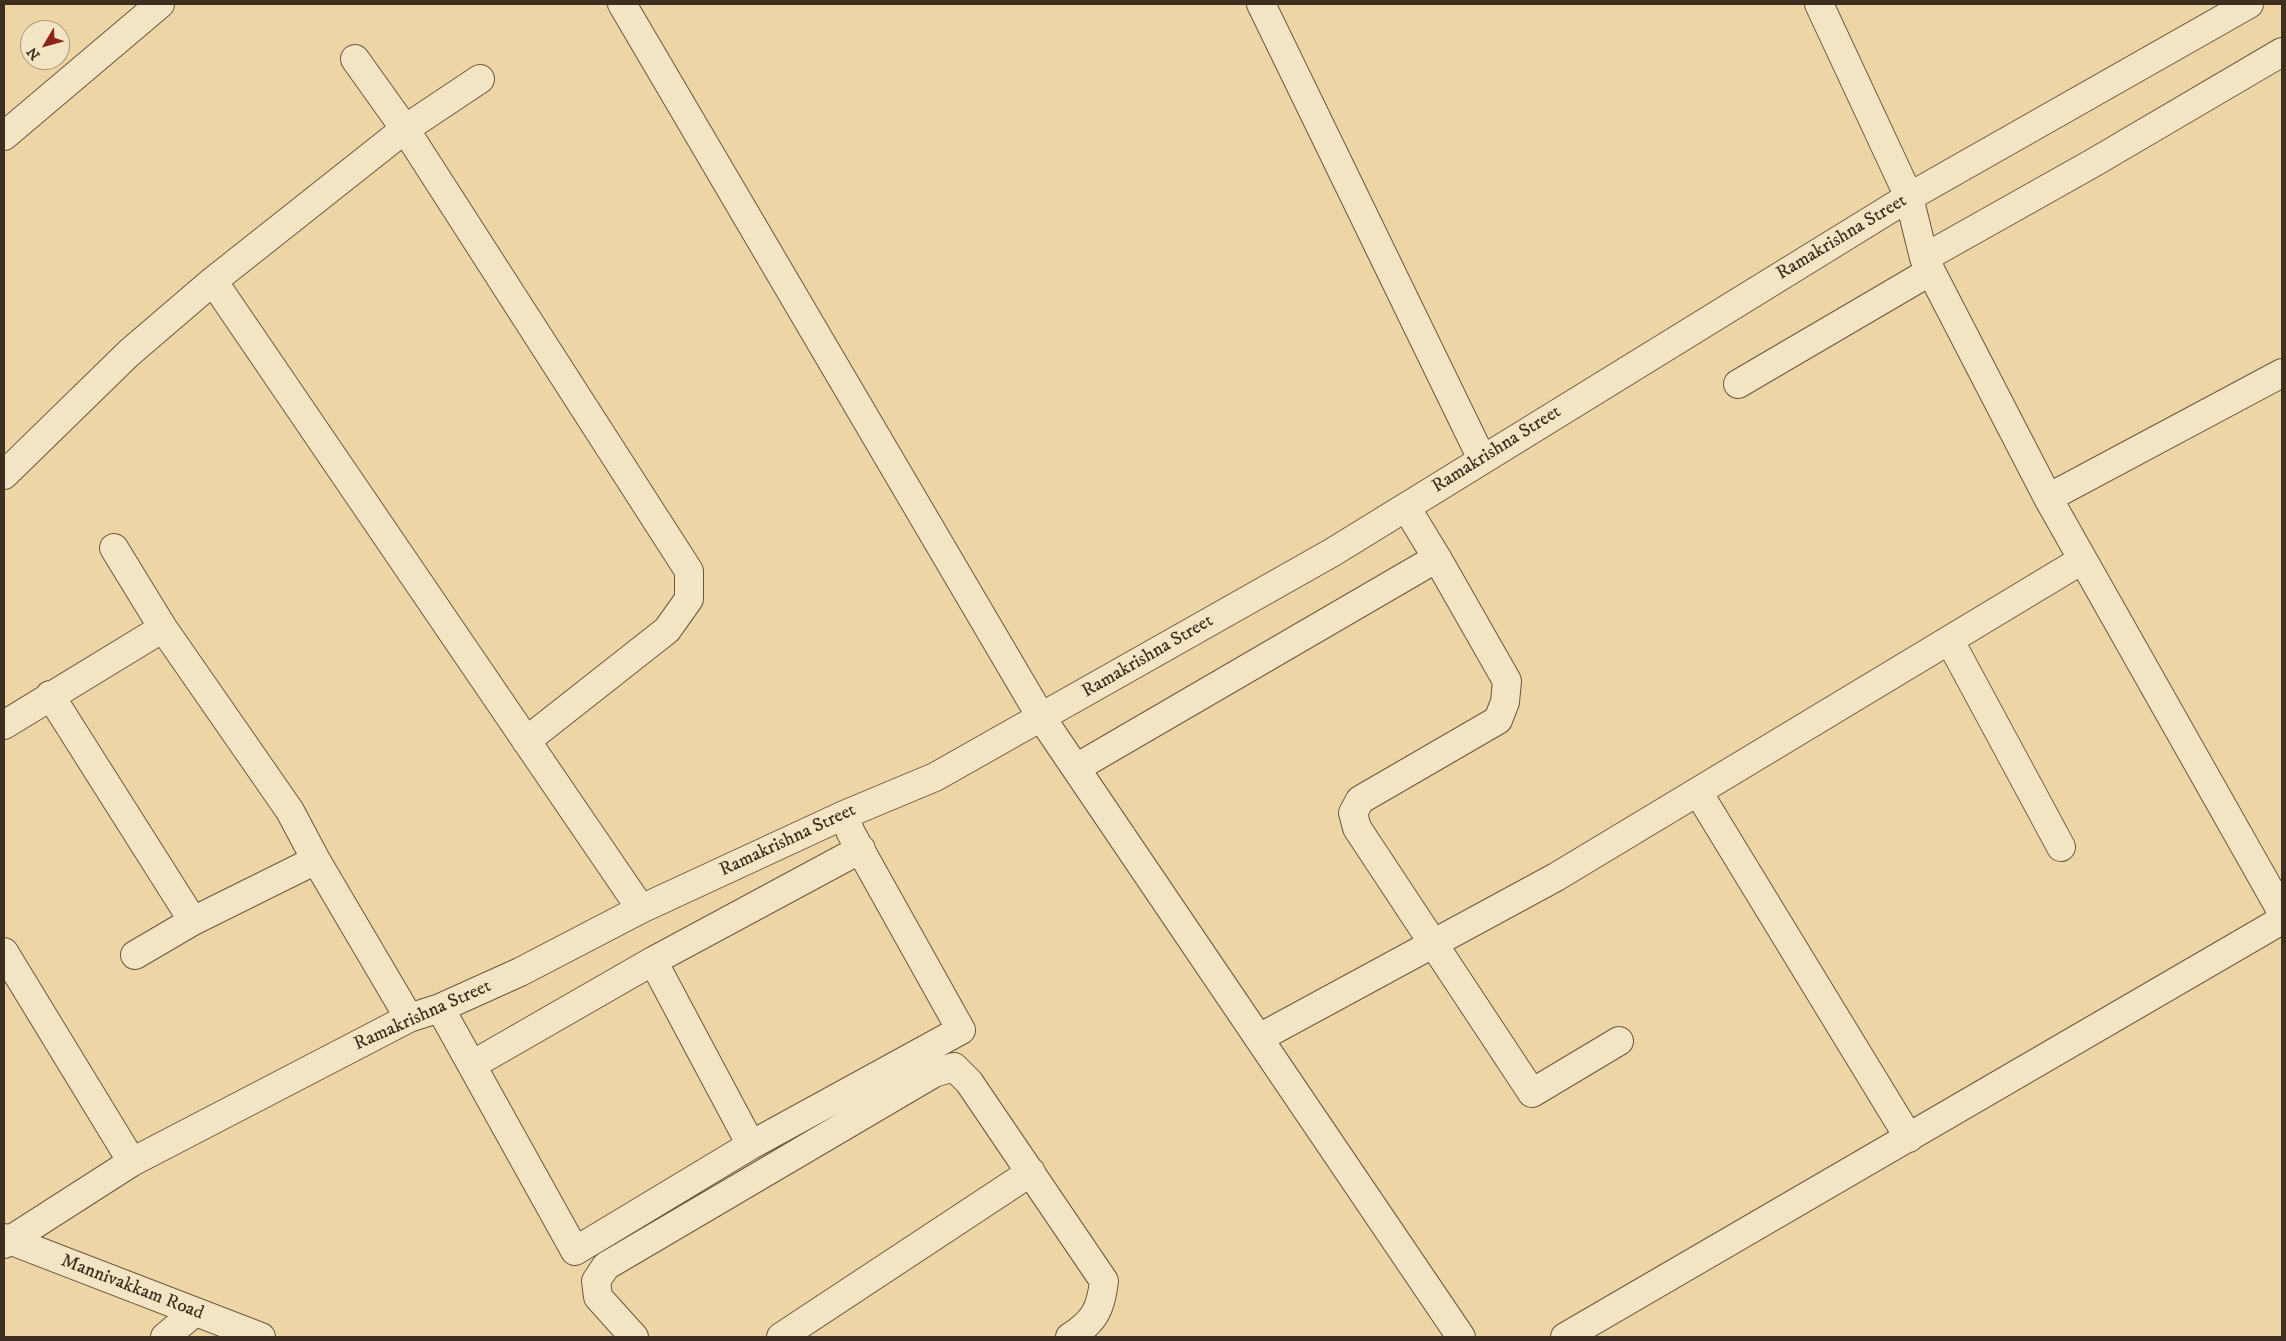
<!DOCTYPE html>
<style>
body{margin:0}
#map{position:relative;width:2286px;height:1341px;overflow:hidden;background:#edd5a5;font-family:"IM FELL DW Pica",serif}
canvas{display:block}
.frame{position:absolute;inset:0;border:5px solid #3d2e20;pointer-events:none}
.north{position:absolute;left:20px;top:20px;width:50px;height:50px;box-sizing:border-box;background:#f3e4c4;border:1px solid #aa9b82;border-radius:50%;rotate:233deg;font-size:14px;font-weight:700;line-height:20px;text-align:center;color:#3d2e20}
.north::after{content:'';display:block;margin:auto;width:18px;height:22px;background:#8f2418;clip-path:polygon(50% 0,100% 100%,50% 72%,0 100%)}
</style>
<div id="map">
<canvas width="2286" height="1341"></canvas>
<div class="frame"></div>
<div class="north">N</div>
</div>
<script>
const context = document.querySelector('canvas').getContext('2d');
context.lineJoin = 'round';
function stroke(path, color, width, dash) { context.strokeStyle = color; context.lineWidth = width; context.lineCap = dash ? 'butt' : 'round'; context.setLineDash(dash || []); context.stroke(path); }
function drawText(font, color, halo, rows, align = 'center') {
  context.font = font + ' "IM FELL DW Pica",serif'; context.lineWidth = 5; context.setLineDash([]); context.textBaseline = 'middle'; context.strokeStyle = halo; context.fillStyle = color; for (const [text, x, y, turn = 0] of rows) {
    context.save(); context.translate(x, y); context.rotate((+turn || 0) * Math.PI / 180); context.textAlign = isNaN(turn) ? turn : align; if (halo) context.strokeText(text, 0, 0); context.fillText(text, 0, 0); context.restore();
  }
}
const minor = new Path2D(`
 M622,4l419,713 420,620
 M1261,4l221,455
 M1819,4l90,193 15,61
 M355,59l50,70 284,442v28l-22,31 -141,111
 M4,136l156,-132
 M213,281l428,628
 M2282,373l-234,125 234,414
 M1738,384l193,-113
 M4,475l125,-122 84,-72 192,-152 75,-50
 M2048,498l-124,-240 169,-95 189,-111
 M1406,507l31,51
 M114,548l49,80 127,183 26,49 93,158
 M1950,641l111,206
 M50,695l143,226 123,-61
 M4,725l159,-97
 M1076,768l361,-210 70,123 -2,21 -7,18 -138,80 -7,13 4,15 175,265 87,-52
 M1698,792l211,346
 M4,952l128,210
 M135,955l58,-34
 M653,961l208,-112
 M440,1008l135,243 176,-106 210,-115 -110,-197 -7,-18
 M1259,1038l297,-161 526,-317
 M472,1065l181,-104 98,184
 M4,1238l257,99
 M4,1244l128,-82 277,-144 31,-10 80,-36 121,-63 203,-94 91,-38 398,-225 576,-355 340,-193
 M165,1337l30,-25
 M634,1337l-36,-40 -2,-16 10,-15 328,-193 20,-6 15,15 135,199c-3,28 -10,41 -34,56
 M781,1337l250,-165
 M1565,1337l717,-417`);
stroke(minor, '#695841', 30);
stroke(minor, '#f3e4c4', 28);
drawText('19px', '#3d2e20', '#f3e4c4', [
 ["Ramakrishna Street",1842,238,-31],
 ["Ramakrishna Street",1497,450,-32],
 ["Ramakrishna Street",1148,657,-30],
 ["Ramakrishna Street",788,841,-25],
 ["Ramakrishna Street",423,1016,-24],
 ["Mannivakkam Road",132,1288,21]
]);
</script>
